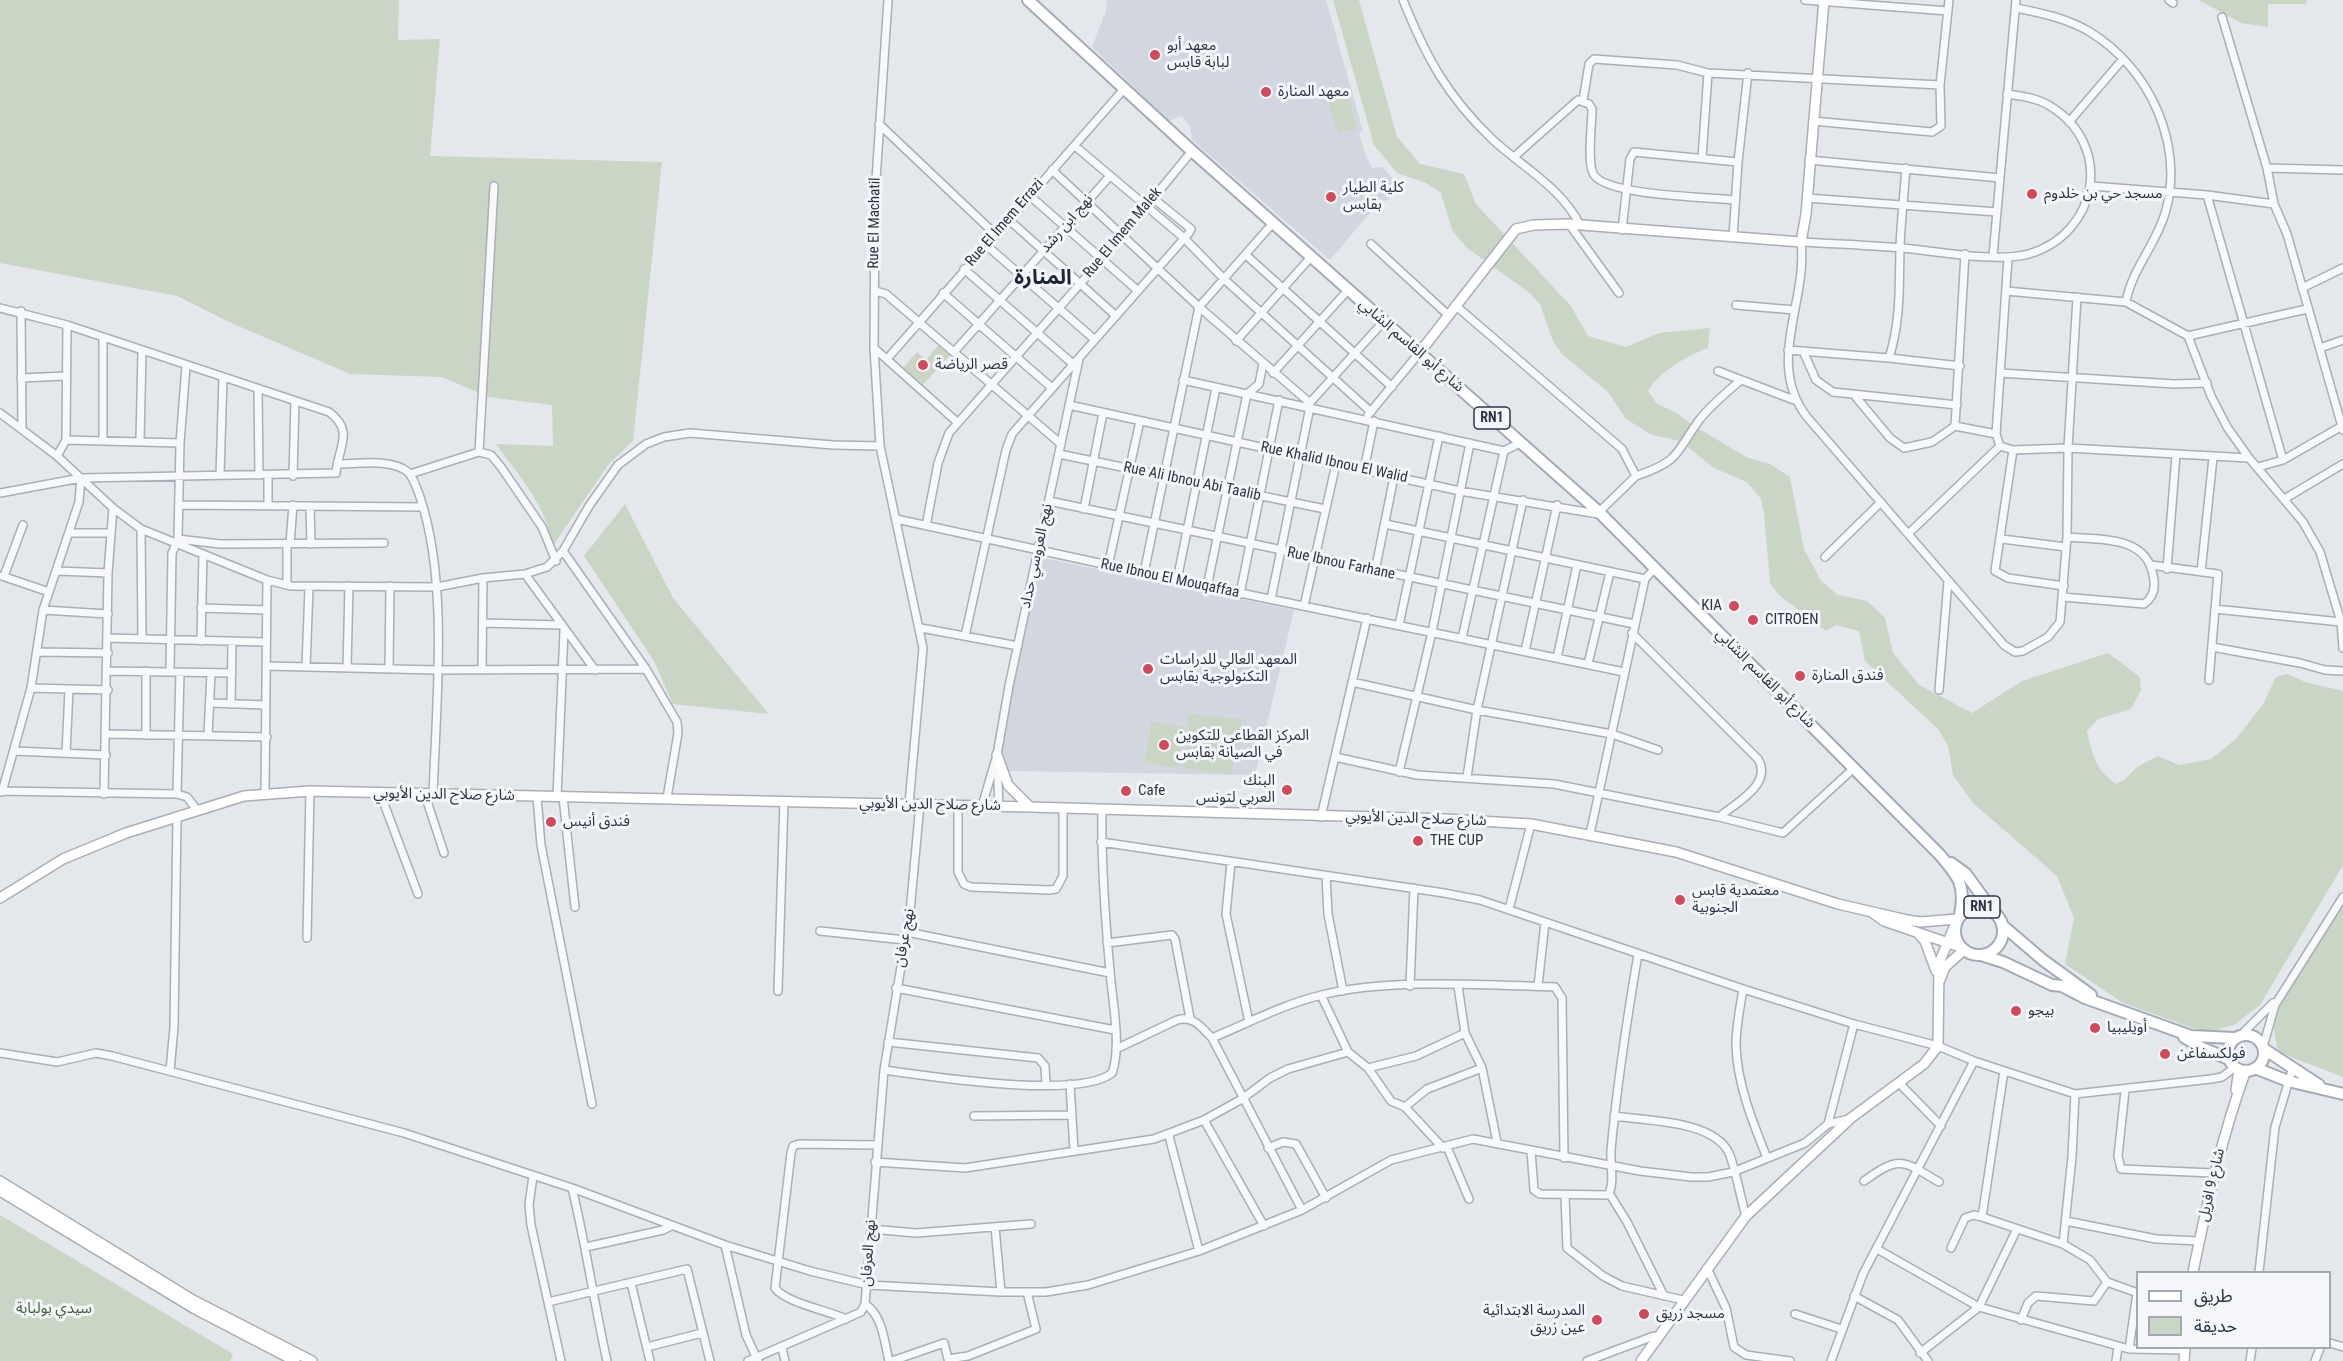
<!DOCTYPE html>
<meta charset="utf-8">
<style>
body{margin:0}
#map{position:relative;width:2343px;height:1361px;overflow:hidden;background:#e4e7ec;font-family:"Roboto Condensed","Noto Sans Arabic",sans-serif}
canvas{display:block}
.legend{position:absolute;left:2136px;top:1271px;width:195px;height:78px;box-sizing:border-box;background:#f4f6f9;border:2px solid #a4a8b1;margin:0;padding:8px 10px;list-style:none;font-size:18px;color:#2b3445}
.legend li{display:flex;align-items:center;gap:12px;height:30px}
.legend b{width:30px;border:2px solid #a4a8b1}
</style>
<div id="map">
<canvas width="2343" height="1361"></canvas>
<ul class="legend">
<li><b style="height:8px;background:#fff"></b>طريق</li>
<li><b style="height:16px;background:#c9d6c5"></b>حديقة</li>
</ul>
</div>
<script>
const context = document.querySelector('canvas').getContext('2d');
context.lineJoin = 'round';
function fill(path, color) { context.fillStyle = color; context.fill(path, 'evenodd'); }
function stroke(path, color, width, dash) { context.strokeStyle = color; context.lineWidth = width; context.lineCap = dash ? 'butt' : 'round'; context.setLineDash(dash || []); context.stroke(path); }
function drawText(font, color, halo, rows, align = 'center') {
  context.font = font + ' "Roboto Condensed","Noto Sans Arabic",sans-serif'; context.lineWidth = 6; context.setLineDash([]); context.textBaseline = 'middle'; context.strokeStyle = halo; context.fillStyle = color; for (const [text, x, y, turn = 0] of rows) {
    context.save(); context.translate(x, y); context.rotate((+turn || 0) * Math.PI / 180); context.textAlign = isNaN(turn) ? turn : align; if (halo) context.strokeText(text, 0, 0); context.fillText(text, 0, 0); context.restore();
  }
}
fill(new Path2D(`
 M1106,0h220l37,131 -4,2 6,20 7,15 11,-1 11,13 3,10 -10,11 -6,-1 -51,60 -138,-120 -2,-14 -8,-10 -13,5 -77,-74 15,-39z
 M1039,557l255,53 -39,165 -249,-4 -10,-11z`), '#d2d6de');
fill(new Path2D(`
 M0,0h399l-1,40 42,-1 -10,117 232,6 -29,279 -25,24 -56,82c-4,-40 -33,-71 -56,-103l57,2 -1,-41 -64,-8 -46,-20 -92,-3 -121,-52 -52,-26 -177,-33z
 M1333,0h26l38,137 23,27 44,10 12,30 94,101 18,31 38,11 33,-14 51,-5 -2,20c-21,8 -48,23 -60,43l9,13 20,9 14,11 57,34 22,6 20,13 14,72 17,32 17,14 29,6 18,17 8,35 26,32 53,28 50,-32 86,-28 32,24 1,13 -10,19 -33,10 -11,12c5,23 9,39 29,53l8,-4 13,-13 21,-11 21,9 32,-6 25,-20 27,-35 13,-27 12,-3 17,8 38,9v174l-83,140 -26,20 -22,6 -14,-1 -75,-27 -58,-39 9,-46 -17,-42 -84,-73 -20,-28 -5,-29 -10,-17 -73,-68 -6,-30 -23,-6 -10,6 -47,-36 -9,-12 -6,-70 -3,-14 -14,-17 -33,-14 -34,-27 -28,-6 -26,-16 -18,-27 -45,-37 -10,-14 -13,-37 -10,-11 -63,-45 -15,-18 -11,-37 -15,-10 -29,-10 -23,-28z
 M2199,0h108l-1,4h-38v23l-27,-4z
 M1348,94l9,34 -19,5 -10,-33z
 M940,343l11,11 -30,33 -19,-18 15,-17 9,8z
 M625,504l48,94 96,116 -96,-10 -19,-43 -70,-105z
 M1189,714l53,5 -11,56 -48,-7z
 M1151,722l33,5 -6,41 -33,-6z
 M2343,897v180l-65,-25 -5,-27 5,-20z
 M0,1215l233,139 -3,7h-230z`), '#c9d6c5');
const street = new Path2D(`
 M888,0l-13,195 -1,153 6,98 43,202 -14,156
 M1403,0c23,57 44,96 89,139 30,28 69,48 88,86
 M1805,0l143,11
 M2169,0l4,3
 M2016,8c25,5 51,10 74,24 59,36 94,111 76,178 -9,34 -34,58 -40,92
 M2222,17l45,151 7,36 13,30 56,196
 M2007,94c15,2 30,4 43,12 64,39 49,127 -21,148 -34,9 -92,-3 -127,-6 -34,-3 -67,-4 -101,-6 7,60 -36,121 6,175l197,228 11,7 8,-1 25,-14 12,-15 7,-85 1,-89 9,-151
 M1583,101l6,-37 5,-5 83,6 31,8 232,12
 M1813,121l119,11 9,-6 -1,-41 9,-85
 M2069,122l54,-63
 M879,124l116,110
 M1075,146l109,92 40,41 147,133
 M1515,156l63,-56 11,4 3,5c0,16 -5,51 1,64 9,23 116,24 142,27
 M1702,158l6,-85
 M1809,160l191,18
 M1906,168c-2,26 -5,53 -6,79 -1,38 1,74 -11,111l71,8
 M2267,168l76,2
 M1052,170l147,137 111,96
 M2091,186l116,9 67,9
 M1029,195l108,95
 M2207,195l76,265
 M1807,198l190,14
 M1008,219l107,96
 M1569,224l50,69
 M1622,230l8,-71 4,-7 104,10
 M1733,237l5,-75 10,-89
 M1371,244l76,70
 M986,245l108,94
 M1246,255l146,132
 M1993,256l23,-256
 M964,269l109,95
 M2302,288l41,-20
 M875,291l11,3 175,150
 M2006,291l120,11 62,34 23,60 16,31 22,31 54,64 17,30 21,70 2,26
 M943,293l109,95
 M1455,305l167,144 14,27 -37,36
 M1736,305l59,5
 M0,308l67,17 262,87c26,19 9,35 7,61l-255,5 -81,15
 M21,311l1,118
 M2188,336l119,-27
 M1236,341l75,-84
 M874,348l83,74
 M2320,348l23,-8
 M1788,350l101,8
 M1803,351l13,29 17,12 124,13
 M954,352l155,-175
 M887,359l237,-270
 M1718,371l76,29
 M1273,373l75,-83
 M2000,373l174,11 33,-1
 M21,378l44,-2
 M1183,380l321,71 16,-8
 M258,389l1,86
 M1855,396l35,42 14,10 28,-6 23,-16 41,8
 M1069,405l391,86 138,23
 M1307,406l77,-85
 M0,413l57,43 56,52 28,21 126,51 24,6 146,1 46,-9 42,-4 22,-7 16,-16 26,-45 29,-41 28,-21 18,-7 26,-4 143,12 47,1
 M1368,415l52,-63
 M1955,426l10,-172
 M66,440l1,-115
 M103,440v-101
 M140,441l2,-90
 M2000,446l13,4 55,-2 181,10
 M2000,446l-4,-12 12,-176
 M2013,450l-18,121 13,7 56,8
 M479,452l12,3 10,12 41,60 14,34
 M1059,454l266,55
 M57,456l9,-16 114,3
 M337,464c20,0 54,-6 71,8 6,6 9,17 12,25 29,86 16,207 13,299
 M2258,467l25,-7 59,-34
 M1364,470l10,-49
 M410,474l69,-22 15,-266
 M220,475l3,-98
 M268,475v29
 M293,476l2,-75
 M1636,476c45,-15 39,-23 64,-57 12,-15 27,-27 41,-39
 M2286,498l57,-34
 M1049,501l585,123
 M179,505l244,2
 M310,506l1,38
 M1084,509l19,-96
 M896,519l281,61 447,92
 M1385,524l260,55
 M926,526l12,-63 11,-30 174,-198 69,-84
 M141,529l1,110
 M70,533h40
 M1908,534l92,-88
 M178,539l42,5 164,-1
 M2002,539l64,8
 M287,544v40
 M290,544l3,-39
 M563,551l83,118 31,53 1,11 -11,65
 M1825,557l56,-55
 M2151,565l67,9 -9,106
 M1108,566l32,-145
 M2167,569l9,-114
 M58,571l50,2
 M1375,571l19,-94
 M2201,572l12,-114
 M1144,573l55,-266 74,-84
 M525,574l70,96
 M2,576l47,16
 M4,576l19,-51
 M1177,580l39,-192
 M1207,587l40,-193 12,-10 4,-20
 M1240,594l39,-194
 M2063,597l81,7c10,-7 12,-17 9,-29 -7,-40 -54,-35 -86,-38
 M1271,599l39,-192
 M1304,606l32,-142
 M201,608l66,2
 M2215,609l126,13
 M43,610l65,4
 M483,623l78,2
 M1399,625l40,-189
 M921,628l97,18
 M1632,633l126,126c15,25 -22,44 -39,58
 M965,636l41,-186 6,-16 177,-201 2,-4 -38,-31
 M108,638l158,4
 M1462,638l42,-187
 M201,641l2,-87
 M2212,647l88,16 25,7 18,1
 M1525,651l32,-146
 M38,652l70,1
 M1557,658l20,-93
 M1588,664l22,-92
 M266,666l170,4 210,-1
 M306,667l3,-80
 M347,668l2,-82
 M389,669l1,-83
 M482,670l1,-92
 M108,671l124,2
 M146,671v64
 M170,672l2,-119 6,-14 2,-96 6,-77
 M1352,682l125,28 135,24 46,16
 M31,688l77,2
 M1939,690l9,-109
 M210,703l56,2
 M231,704l1,-62
 M107,734l160,3
 M208,736l3,-63
 M14,751l92,4
 M66,753l3,-63
 M1335,757l82,18 137,9 165,33 64,16 71,-65
 M997,760l2,47
 M1399,772l33,-140 38,-189
 M1467,777l10,-67 46,-210
 M0,791l177,3 10,3 10,13
 M2,792l29,-104 12,-78 36,-108 2,-24
 M265,793l2,-213
 M380,793l38,101
 M104,794l4,-221 5,-65
 M177,794l3,-122
 M425,795l19,58
 M537,797l4,48 51,259
 M557,797l7,-167
 M563,797l12,110
 M958,806v66l6,12 7,3 78,3 7,-1 7,-13v-68
 M982,806l15,-51 12,-69 70,-327
 M1321,817l46,-199
 M1590,834l55,-255 10,-11
 M1101,842l343,51 36,7 263,89 111,35 84,22 36,15 101,33 136,-15 11,-2 13,-10
 M1231,862l-5,52 23,108
 M1326,876l2,38 15,77
 M1509,909l22,-85
 M820,931l85,9
 M907,932l203,41
 M307,938l3,-147
 M1107,943l65,-8 3,4 15,79
 M1410,986l4,-98
 M1458,986l7,47 17,35 15,74
 M1538,986l7,-64
 M896,988l219,42
 M1743,989c-3,19 -7,38 -7,56 1,39 17,78 31,113
 M778,991l6,-190
 M1321,995l27,57 20,16 23,33 14,6 38,41
 M2241,1035l32,-32
 M1212,1038c36,-15 72,-34 110,-43 67,-17 163,-10 233,-8l7,11 2,160
 M888,1042l150,16 7,8 1,19
 M2263,1047l12,-42 68,-108
 M1116,1049l61,-29c16,-5 24,7 35,18l90,172
 M0,1053l57,9 39,-9 16,3 292,77 168,55 153,57 85,26 58,14 133,7h45l42,-7 111,-34 103,-41 89,-50 82,-21 167,32 51,6h17l25,-5 72,-29 23,-19 21,-5
 M1368,1068l48,-12 49,-23
 M884,1070c45,6 195,30 228,3 10,-27 0,-73 -2,-102 -5,-54 -9,-107 -8,-162
 M170,1071l4,-44 3,-211
 M1070,1084l4,67
 M1900,1084l41,42
 M2125,1091l-7,65 3,13 92,4
 M1405,1107l22,-18 55,-21
 M974,1116l97,-1
 M1614,1116c33,5 99,4 115,37 6,14 12,47 17,63
 M1204,1120l60,106
 M1828,1124l26,-100
 M1169,1136l30,115
 M1447,1147l22,52
 M1268,1148l15,-6 13,2 30,54
 M1531,1151l3,39 6,4 68,1c7,-11 2,-31 3,-45 6,-65 16,-131 27,-196
 M875,1162l90,6 189,-29 50,-19 38,-21 28,-21 18,-9 60,-17
 M533,1176l-4,29 2,20 30,136
 M1864,1181c36,-26 38,-21 75,1
 M572,1188c14,57 22,115 35,173
 M1609,1193l18,29 37,74
 M1565,1196l2,52 36,28 19,10 61,14
 M1982,1217l22,-146
 M2066,1221l90,18 44,2
 M995,1227l6,65
 M871,1229l45,4 115,-9
 M2063,1244l9,-87 3,-63
 M725,1245l21,90 12,26
 M586,1247l77,-17 8,-4
 M1951,1248l14,-30 9,-3 8,2 81,27 27,16 17,22 31,11
 M1877,1249l102,58 150,42 56,1
 M1707,1268l19,40 8,39 12,8 44,6
 M2259,1272l16,-145 17,-57
 M631,1283l19,78
 M1854,1296l44,24 30,41
 M548,1302l139,-33 23,92
 M865,1304c18,12 19,37 24,57
 M1795,1314l46,15
 M846,1319c-19,-9 -60,-16 -71,-31l16,-135 2,-7 6,-2 77,1
 M2021,1320l7,-17 8,-7 58,5 13,-19
 M2330,1343l13,4
 M647,1347l55,-14
 M782,1348l3,13
 M2129,1349l8,-56
 M1920,1353l59,-46 38,-78
 M748,1361l113,-49 4,-8 19,-234 26,-158 10,-108
 M892,1361l52,-18 4,16 20,-3 68,-27 -9,-37
 M1587,1361l67,-25 2,2
 M1831,1361l32,-87 111,-213
 M2116,1361l2,-14
 M2250,1361l2,-13
 M2315,1361l5,-13`);
const secondary = new Path2D(`
 M1420,352l96,-123 18,-4 35,-1 232,18 5,-28 18,-214
 M997,755l11,30 22,22
 M0,898l63,-39 63,-26 118,-37 66,-5 720,16 415,12 86,5 145,28 162,52 69,16 13,2 37,-3
 M1873,913l11,8 76,26
 M1918,933l7,8 11,30
 M1940,980l5,-13 19,-17
 M2236,1090l3,-21
 M0,1181l193,119 119,61
 M0,1191l195,118 100,52
 M2193,1272c14,-69 29,-136 53,-202
 M1641,1361l105,-145 105,-98 73,-54 14,-18 1,-83 16,-38
 M2184,1361l1,-13`);
const primary = new Path2D(`
 M1028,0l164,151 407,361 340,342c19,22 27,30 21,61
 M1951,863l15,11 26,36
 M1955 931a24 24 0 1 1 48 0a24 24 0 1 1-48 0Z
 M2002,925l41,35 48,35
 M1981,955l22,7 49,23 10,1 23,12 106,38 44,2
 M2228 1053a18 18 0 1 1 36 0a18 18 0 1 1-36 0Z
 M2184,1037l18,11 27,11
 M2264,1049l55,36
 M2255,1068l33,13 55,13`);
stroke(street, '#a9aeb7', 10);
stroke(secondary, '#a9aeb7', 12);
stroke(primary, '#a3abb8', 14);
stroke(street, '#f7f8fa', 7);
stroke(secondary, '#fff', 9);
stroke(primary, '#fff', 10);
for (const [x, y, r, color] of [
 [1155,55,6,"#d1495b"],
 [1266,92,6,"#d1495b"],
 [2032,194,6,"#d1495b"],
 [1331,197,6,"#d1495b"],
 [923,365,6,"#d1495b"],
 [1734,606,6,"#d1495b"],
 [1753,620,6,"#d1495b"],
 [1148,669,6,"#d1495b"],
 [1800,676,6,"#d1495b"],
 [1164,745,6,"#d1495b"],
 [1287,790,6,"#d1495b"],
 [1126,791,6,"#d1495b"],
 [551,822,6,"#d1495b"],
 [1418,841,6,"#d1495b"],
 [1680,900,6,"#d1495b"],
 [2016,1011,6,"#d1495b"],
 [2095,1028,6,"#d1495b"],
 [2165,1054,6,"#d1495b"],
 [1644,1314,6,"#d1495b"],
 [1597,1320,6,"#d1495b"]
]) { const dot = new Path2D(); dot.arc(x, y, r, 0, 2 * Math.PI); context.fillStyle = color; context.fill(dot); stroke(dot, '#f4f6f9', 2); }
for (const [x, y, w] of [
 [1492,418,36],
 [1982,907,36]
]) { const box = new Path2D(); box.roundRect(x - w / 2, y - 11, w, 22, 4.5); context.fillStyle = '#f4f6f9'; context.fill(box); stroke(box, '#2b3445', 1.5); }
drawText('bold 14px', '#2b3445', null, [
 ["RN1",1492,418],
 ["RN1",1982,907]
]);
drawText('15px', '#2b3445', '#f4f6f9', [
 ["معهد أبو",1167,46],
 ["لبابة قابس",1167,63],
 ["معهد المنارة",1278,92],
 ["كلية الطيار",1343,188],
 ["بقابس",1343,205],
 ["مسجد حي بن خلدوم",2044,194],
 ["قصر الرياضة",935,365],
 ["KIA",1722,606,"right"],
 ["CITROEN",1765,620],
 ["المعهد العالي للدراسات",1160,660],
 ["التكنولوجية بقابس",1160,677],
 ["فندق المنارة",1812,676],
 ["المركز القطاعى للتكوين",1176,736],
 ["في الصيانة بقابس",1176,753],
 ["البنك",1275,781,"right"],
 ["العربي لتونس",1275,798,"right"],
 ["Cafe",1138,791],
 ["فندق أنيس",563,822],
 ["THE CUP",1430,841],
 ["معتمدية قابس",1692,891],
 ["الجنوبية",1692,908],
 ["بيجو",2028,1011],
 ["أويليبيا",2107,1028],
 ["فولكسفاغن",2177,1054],
 ["المدرسة الابتدائية",1585,1311,"right"],
 ["عين زريق",1585,1328,"right"],
 ["مسجد زريق",1656,1314]
], 'left');
drawText('15px', '#2b3445', '#f4f6f9', [
 ["Rue El Machatil",875,223,-89],
 ["Rue El Imem Errazi",1005,223,-49],
 ["نهج ابن رشد",1067,224,-49],
 ["Rue El Imem Malek",1123,233,-50],
 ["شارع أبو القاسم الشابي",1411,346,41],
 ["Rue Khalid Ibnou El Walid",1334,463,12],
 ["Rue Ali Ibnou Abi Taalib",1192,482,12],
 ["نهج العروسي حداد",1037,556,-78],
 ["Rue Ibnou Farhane",1341,564,12],
 ["Rue Ibnou El Mouqaffaa",1170,579,12],
 ["شارع أبو القاسم الشابي",1765,679,45],
 ["شارع صلاح الدين الأيوبي",444,795,1],
 ["شارع صلاح الدين الأيوبي",930,805,1],
 ["شارع صلاح الدين الأيوبي",1416,819,2],
 ["نهج عرفان",905,938,-80],
 ["شارع 9 افريل",2212,1185,-77],
 ["نهج العرفان",869,1253,-86]
]);
drawText('15px', '#3f6138', '#f4f6f9', [
 ["سيدي بولبابة",54,1309]
]);
drawText('bold 21px', '#1d2536', '#f4f6f9', [
 ["المنارة",1043,279]
]);
</script>
